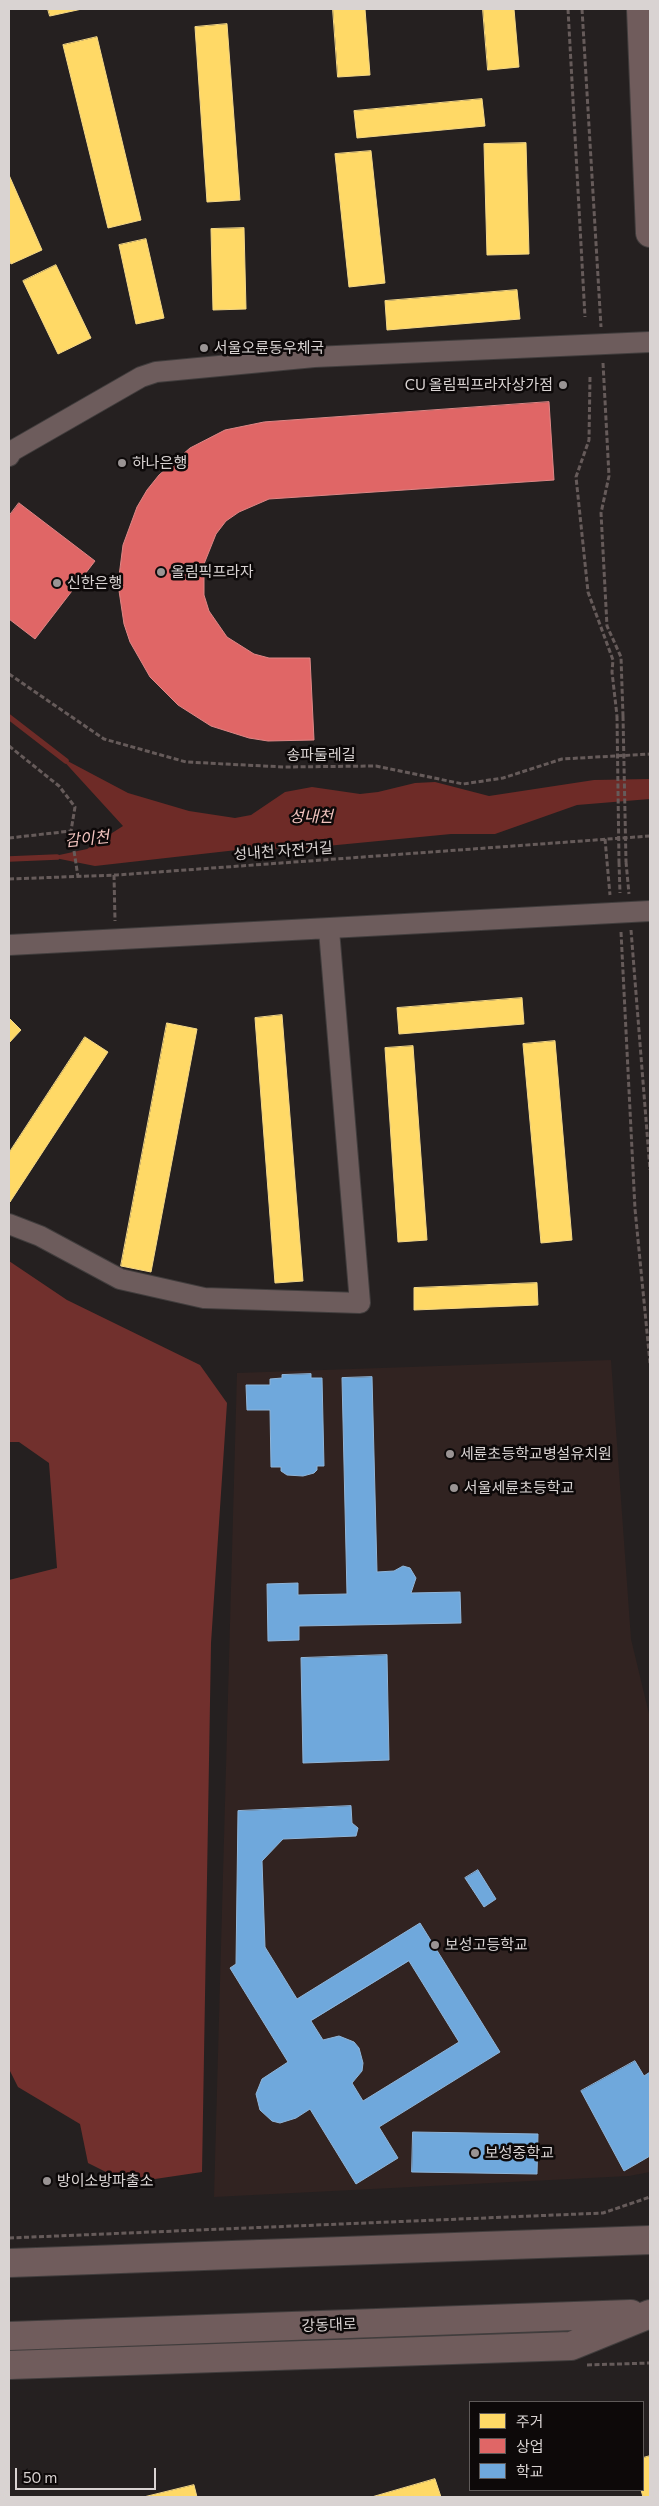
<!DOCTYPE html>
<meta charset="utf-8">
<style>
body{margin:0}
#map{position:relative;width:659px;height:2506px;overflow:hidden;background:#252020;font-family:Commissioner,"Noto Sans KR",sans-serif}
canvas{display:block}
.frame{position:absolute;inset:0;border:10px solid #d9d3d2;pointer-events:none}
.legend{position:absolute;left:469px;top:2401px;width:175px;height:90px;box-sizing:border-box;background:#0d0909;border:1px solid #5f5a59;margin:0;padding:6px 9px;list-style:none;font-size:15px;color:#d9d3d2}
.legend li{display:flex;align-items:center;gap:10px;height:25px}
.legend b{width:25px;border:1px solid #5f5a59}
.scale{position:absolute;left:15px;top:2468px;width:141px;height:22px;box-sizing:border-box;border:2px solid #d9d3d2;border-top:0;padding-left:6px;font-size:15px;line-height:18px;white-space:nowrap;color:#d9d3d2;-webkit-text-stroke:4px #0d0909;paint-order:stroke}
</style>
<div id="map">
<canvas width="659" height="2506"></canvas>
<div class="frame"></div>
<ul class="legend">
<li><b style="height:14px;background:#ffd966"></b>주거</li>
<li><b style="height:14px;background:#e06666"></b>상업</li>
<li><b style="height:14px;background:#6fa8dc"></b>학교</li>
</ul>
<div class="scale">50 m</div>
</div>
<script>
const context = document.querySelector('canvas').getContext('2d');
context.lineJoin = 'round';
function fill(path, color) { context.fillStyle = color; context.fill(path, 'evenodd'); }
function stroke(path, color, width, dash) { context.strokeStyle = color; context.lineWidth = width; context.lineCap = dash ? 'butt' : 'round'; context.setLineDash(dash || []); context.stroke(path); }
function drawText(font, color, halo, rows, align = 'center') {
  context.font = font + ' Commissioner,"Noto Sans KR",sans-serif'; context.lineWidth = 5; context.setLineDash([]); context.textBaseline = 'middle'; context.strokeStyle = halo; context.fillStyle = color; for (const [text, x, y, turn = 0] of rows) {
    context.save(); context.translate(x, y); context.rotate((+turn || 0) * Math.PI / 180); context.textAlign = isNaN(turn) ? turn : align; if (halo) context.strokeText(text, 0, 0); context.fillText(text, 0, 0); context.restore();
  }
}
fill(new Path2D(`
 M611,1360l20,279 19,79v454l-21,4 -415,21 23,-824z`), '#312321');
fill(new Path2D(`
 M9,1261l58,39 133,65 27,38 -16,240 -9,529 -74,11 -40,-20 -8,-39 -62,-37 -9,-18v-489l48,-12 -8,-105 -30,-21h-10z`), '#71302d');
fill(new Path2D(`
 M60,757l68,36 61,18 46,7 16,-3 34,-23 27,-5 48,7 18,-2 37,-9 20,-1 54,14 105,-16 56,-1v20l-73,6 -82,29h-44l-145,14 -69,2 -142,16 -45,-9 37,-8 36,-23z`), '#6e2b27');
const homes = new Path2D(`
 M48,9h34l-32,7z
 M333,9h32l5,66 -32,2z
 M483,9h31l5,58 -31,3z
 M227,24l13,176 -33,2 -12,-175z
 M97,37l44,183 -33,8 -45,-183z
 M482,99l3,27 -128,12 -3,-27z
 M526,143l3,111 -42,1 -3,-111z
 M371,151l14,132 -36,4 -14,-133z
 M9,175l33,75 -31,14 -2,-4z
 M244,228l2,81 -33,1 -2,-81z
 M146,239l18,79 -28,6 -17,-79z
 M56,265l35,73 -33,16 -35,-73z
 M517,290l3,29 -133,11 -2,-29z
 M522,998l2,26 -125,10 -2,-26z
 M282,1015l21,266 -28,2 -20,-265z
 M9,1018l12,12 -12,13z
 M167,1023l30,6 -46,243 -30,-6z
 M85,1037l23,15 -98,150 -1,-49z
 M555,1041l17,199 -31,3 -18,-199z
 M413,1046l14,194 -29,2 -13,-194z
 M537,1283l1,22 -124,5v-22z
 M650,2456v41h-7l-2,-7 2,-32z
 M435,2479l6,18h-69z
 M194,2485l3,12h-53z`);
fill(homes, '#ffd966');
stroke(homes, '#f4d786', 1);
const shops = new Path2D(`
 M549,402l5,78 -285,19 -30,13 -13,9 -10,13 -12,30v31l5,16 18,26 27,17 15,4h41l4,82 -46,1 -19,-3 -38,-12 -33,-21 -28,-28 -20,-35 -6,-18 -6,-40 5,-39 14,-38 10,-17 12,-15 31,-27 35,-18 39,-8z
 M19,503l76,58 -60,78 -26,-20v-103z`);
fill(shops, '#e06666');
stroke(shops, '#de8786', 1);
const schools = new Path2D(`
 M311,1374v4h11l2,88h-7v4l-3,3 -11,3 -16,-1 -6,-4v-4h-10l-1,-57h-23l-1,-25h24v-6l12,-1v-3z
 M372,1377l5,195 17,-1 9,-5 7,2 6,10 -5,15 49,-1 1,31 -162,3v14l-31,1 -1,-57 31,-1v12l49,-1 -5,-216z
 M387,1655l2,105 -86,3 -2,-105z
 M351,1806l1,17 6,5 -2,8 -73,3 -21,22 3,86 32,52 123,-76 80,129 -121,75 19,31 -42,26 -46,-75 -14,9 -16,5 -8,-2 -12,-11 -4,-16 6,-15 26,-17 -58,-94 6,-4 2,-153zM409,1961l50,81 -96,59 -11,-18 10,-12 1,-8 -4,-15 -5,-6 -15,-6 -16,4 -12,-19z
 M478,1870l18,29 -12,8 -19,-29z
 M635,2061l9,15 6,-4v84l-26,15 -43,-80z
 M413,2132l125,2 -1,40 -125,-2z`);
fill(schools, '#6fa8dc');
stroke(schools, '#8fb5d9', 1);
stroke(new Path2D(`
 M9,717l57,44
 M9,859l48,-2`), '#6e2b27', 5.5);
const minor = new Path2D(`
 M9,456l3,-5 129,-74 15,-5 158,-15 336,-15
 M9,945l641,-34
 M9,1224l31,12 80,43 84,19 156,5 -31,-373`);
const primary = new Path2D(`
 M641,9l9,224
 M9,2263l641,-23
 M9,2336l622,-22
 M9,2365l562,-19 79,-32`);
stroke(minor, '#413d3d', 22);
stroke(primary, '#413d3d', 30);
stroke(new Path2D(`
 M568,9l17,308
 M582,9l19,318
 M603,363l6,113 -8,37 6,113 14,31 2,59
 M590,377l-1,63 -13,37 12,115 25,68 -1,12 5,44
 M9,674l95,65 82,23 99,5 91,-1 87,18 40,-6 59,-19 88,-5
 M9,746l50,40 16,21 -4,24 7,46
 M9,838l62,-7
 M605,839l5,56
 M619,862l1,31
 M626,862l3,32
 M114,875l1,46
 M9,879l108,-4 533,-39
 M631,930l19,240
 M621,932l14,277 15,154
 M9,2238l594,-25 47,-16
 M587,2365l63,-2`), '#665b5a', 3, [5, 2.5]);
stroke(minor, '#6d5c5c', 20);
stroke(primary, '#705c5c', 28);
stroke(new Path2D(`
 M617,716l2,146
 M623,716l3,146`), '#665b5a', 3, [5, 2.5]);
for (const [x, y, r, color] of [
 [204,348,5,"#9a9494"],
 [563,385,5,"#9a9494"],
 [122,463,5,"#9a9494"],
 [161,572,5,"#9a9494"],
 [57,583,5,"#9a9494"],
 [450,1454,5,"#9a9494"],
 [454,1488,5,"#9a9494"],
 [435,1945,5,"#9a9494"],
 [475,2153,5,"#9a9494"],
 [47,2181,5,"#9a9494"]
]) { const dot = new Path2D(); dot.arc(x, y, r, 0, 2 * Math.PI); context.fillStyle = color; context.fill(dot); stroke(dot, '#0d0909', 2); }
drawText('15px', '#d9d3d2', '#0d0909', [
 ["서울오륜동우체국",214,348],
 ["CU 올림픽프라자상가점",553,385,"right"],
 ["하나은행",132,463],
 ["올림픽프라자",171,572],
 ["신한은행",67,583],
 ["세륜초등학교병설유치원",460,1454],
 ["서울세륜초등학교",464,1488],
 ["보성고등학교",445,1945],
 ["보성중학교",485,2153],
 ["방이소방파출소",57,2181]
], 'left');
drawText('15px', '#d9d3d2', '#0d0909', [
 ["송파둘레길",321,755],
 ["성내천 자전거길",283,851,-4],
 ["강동대로",329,2325,-2]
]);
drawText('italic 16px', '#f2c4bf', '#0d0909', [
 ["성내천",311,817],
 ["감이천",87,839,-6]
]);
</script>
